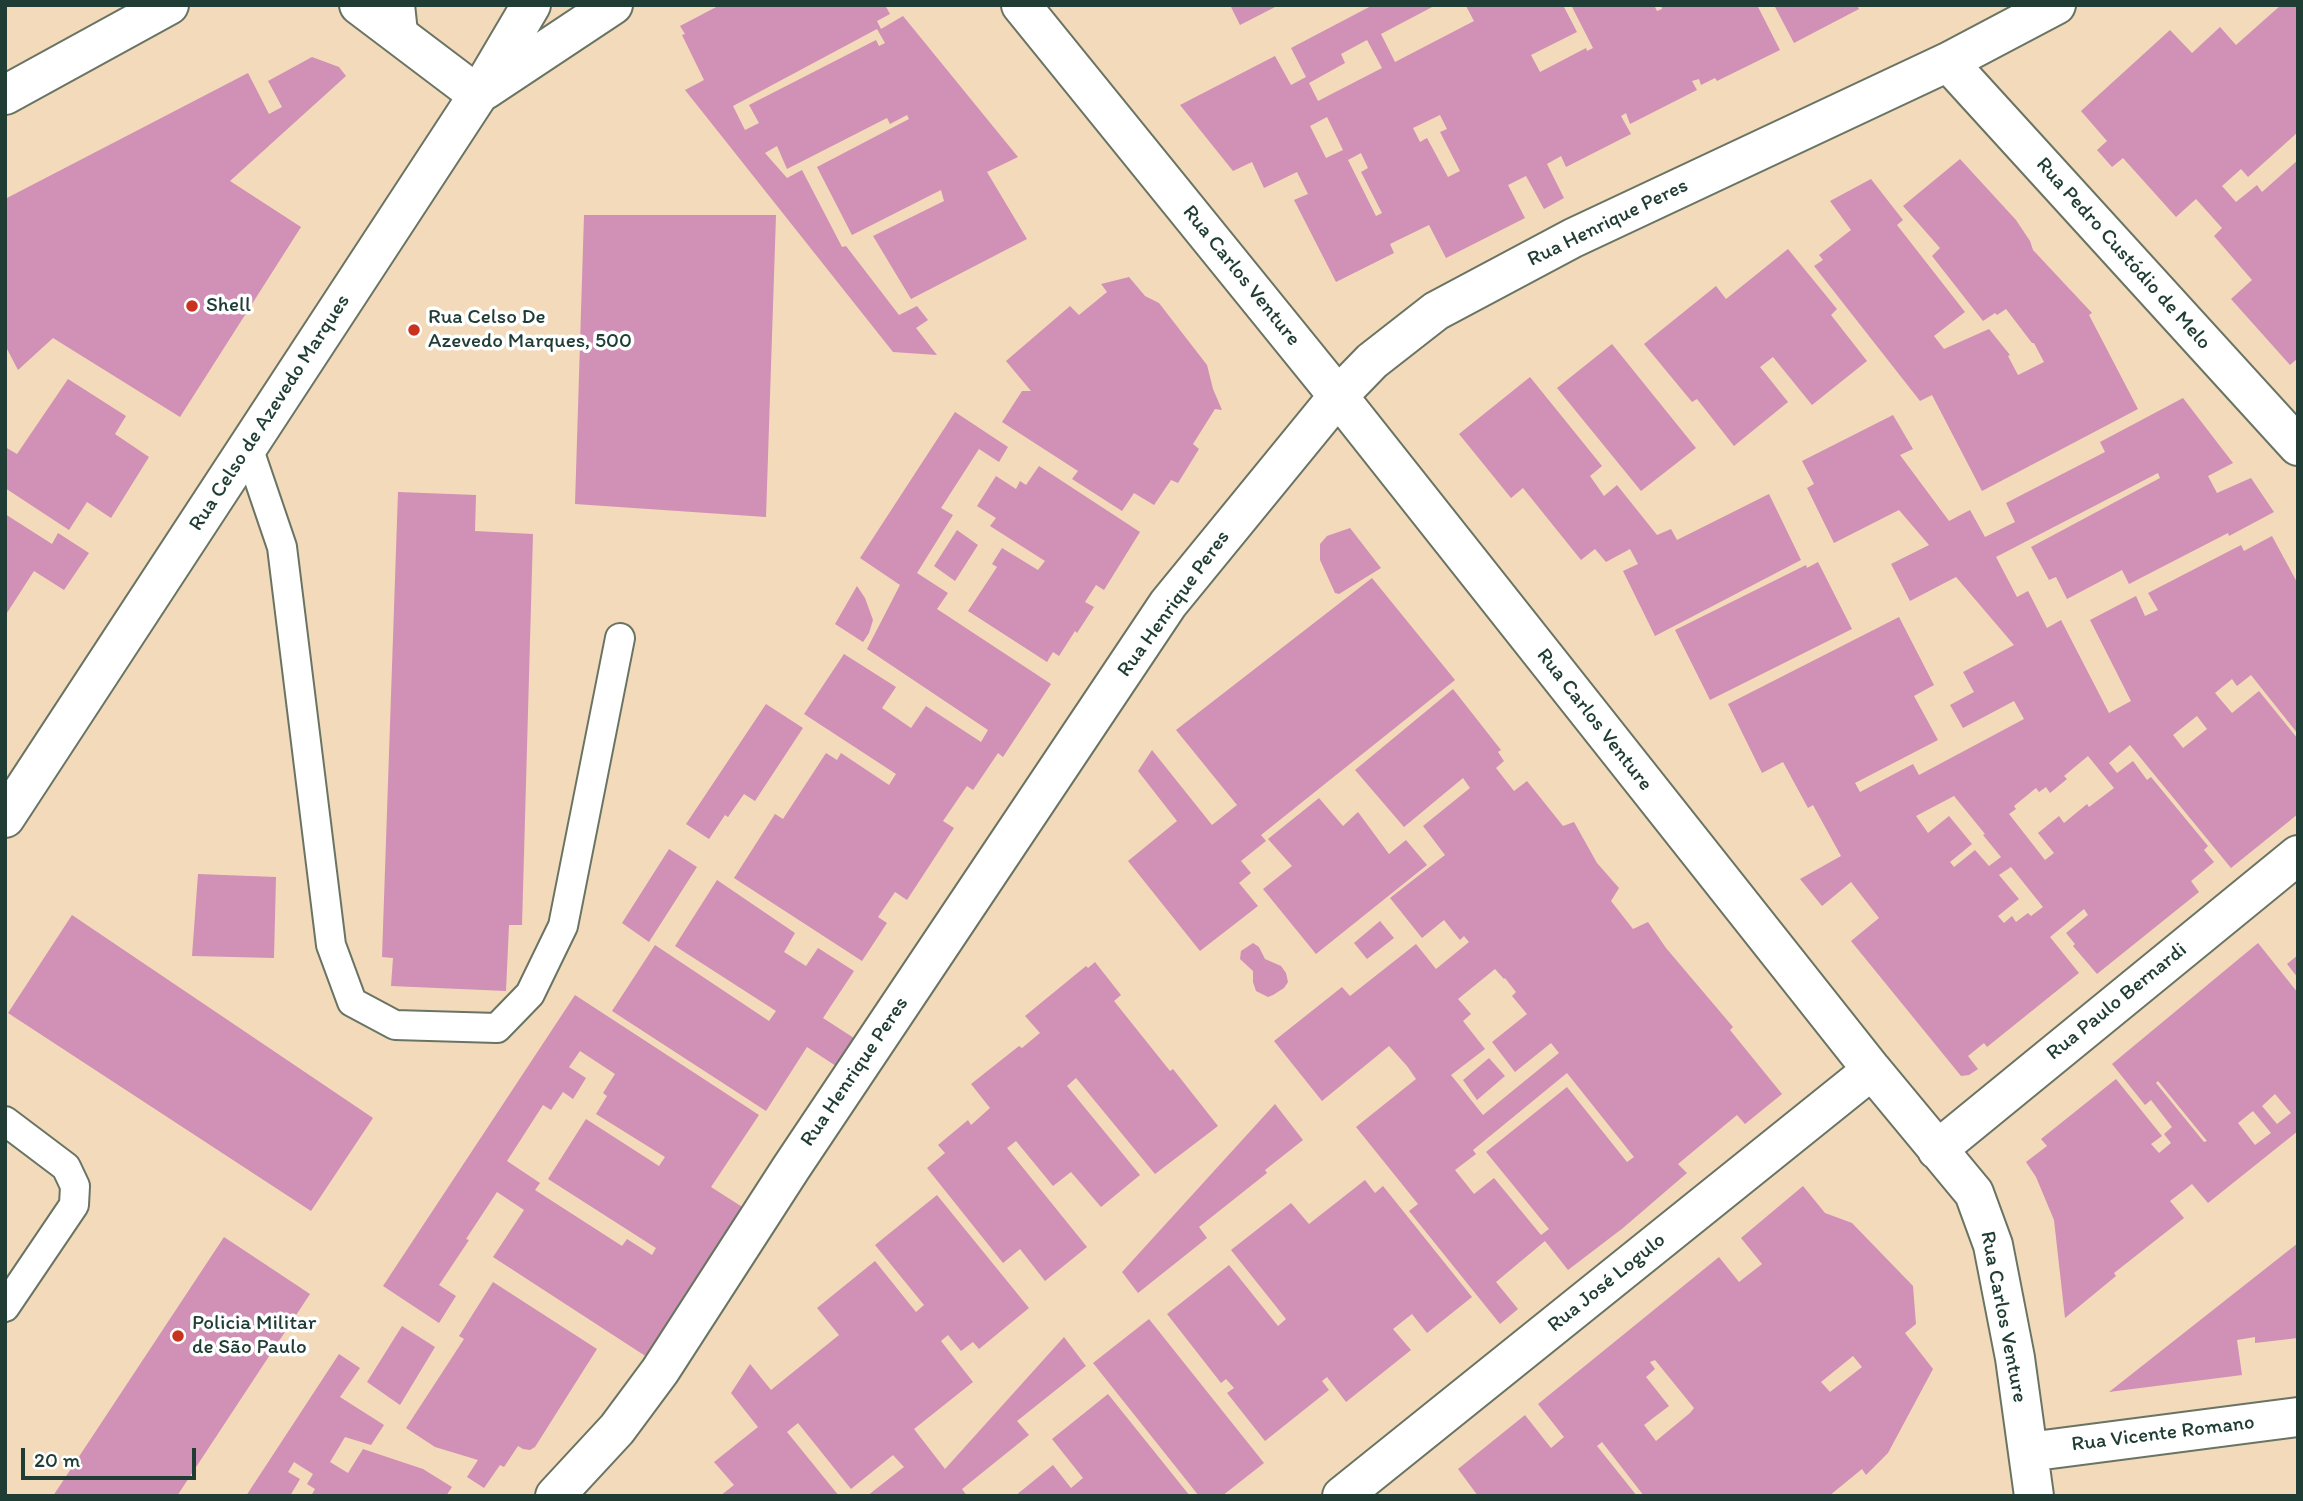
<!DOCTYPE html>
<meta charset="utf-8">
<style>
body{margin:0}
#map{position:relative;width:2303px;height:1501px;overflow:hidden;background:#f2dabb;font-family:Itim,sans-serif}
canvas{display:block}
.frame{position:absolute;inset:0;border:7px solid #1f3d34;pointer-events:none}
.scale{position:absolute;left:21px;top:1448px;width:175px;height:32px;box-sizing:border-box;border:4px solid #1f3d34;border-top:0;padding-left:9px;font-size:21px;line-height:24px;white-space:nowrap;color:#1f3d34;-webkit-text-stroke:5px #fff;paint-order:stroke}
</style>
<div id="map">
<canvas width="2303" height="1501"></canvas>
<div class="frame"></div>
<div class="scale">20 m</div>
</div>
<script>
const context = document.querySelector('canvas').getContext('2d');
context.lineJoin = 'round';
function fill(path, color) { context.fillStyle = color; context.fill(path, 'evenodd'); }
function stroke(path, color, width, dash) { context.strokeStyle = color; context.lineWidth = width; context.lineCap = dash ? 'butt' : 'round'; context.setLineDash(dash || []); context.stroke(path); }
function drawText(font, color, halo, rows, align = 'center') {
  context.font = font + ' Itim,sans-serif'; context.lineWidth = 7; context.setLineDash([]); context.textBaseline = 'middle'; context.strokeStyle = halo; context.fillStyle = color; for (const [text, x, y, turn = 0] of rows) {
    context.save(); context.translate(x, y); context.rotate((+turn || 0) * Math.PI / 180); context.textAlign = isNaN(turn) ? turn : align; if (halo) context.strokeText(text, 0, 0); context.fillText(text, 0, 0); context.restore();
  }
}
fill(new Path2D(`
 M720,5h165l5,9 -13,7 4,8 22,-13 115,141 -31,15 40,67 -116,60 -38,-63 71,-35 -3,-11 -89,45 -35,-68 92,-48 -2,-4 -17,9 -3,-6 -100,51 -10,-23 -12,7 22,25 15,-8 40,77 4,-1 53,69 18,-9 11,14 -12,8 21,27 -44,-3 -208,-262 19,-10 -22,-45 3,-1 -5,-8zM877,29l8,14 -6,3 -3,-6 -127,65 10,18 -14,7 -12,-24z
 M1230,5h49l-39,20z
 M1373,5h63l-55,29 14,28 79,-41 -8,-15 3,-1h94l14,27 -46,23 9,17 46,-24 1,3 6,-3 -22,-43h83l3,6 5,-2 -1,-4h96l23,45 -63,31 -2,-3 -14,7 -2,-6 -7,2 5,9 -67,34 -4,-11 -5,3 10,18 -65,33 -5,-11 -14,8 17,34 -20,11 -18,-33 -18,9 17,33 -79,40 -17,-33 -39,19 4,9 -58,29 -42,-82 14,-6 -11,-22 -33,16 -12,-26 -19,9 -53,-66 95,-49 16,29 15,-8 -15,-29zM1367,40l15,28 -64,33 -9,-18 36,-20 -4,-9zM1440,115l7,14 -7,3 20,39 -12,6 -21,-39 -7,4 -7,-14zM1327,117l16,33 -17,8 -16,-32zM1361,153l7,15 -7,4 21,41 -6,3 -28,-56z
 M1774,5h83l2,4 -65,34z
 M2281,5h17v127l-50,45 -7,-8 -19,17 14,16 21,-17 5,7 36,-32v198l-8,7 -59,-66 21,-19 -38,-44 8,-8 -26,-29 -20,18 -53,-59 -11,9 -15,-17 10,-9 -26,-30 89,-81 22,23 28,-26 16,18z
 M312,57l27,10 7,9 -116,105 71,46 -121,190 -127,-79 -35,32 -13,-25v-146l243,-126 21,41 13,-7 -14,-26z
 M1960,159l56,61 14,21 3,9 59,63 -3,2 49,94 -156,82 -50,-96 -12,6 -106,-135 9,-6 -4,-5 32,-25 -21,-29 41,-22 32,41 -6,5 68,87 -31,24 10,13 45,-20 21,26 -2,1 10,19 26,-13 -10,-19h-2l-26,-34 -9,6 -2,-2 -12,8 -51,-65 8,-8 -37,-42z
 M584,215h192l-10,302 -191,-13z
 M1788,249l49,60 -6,6 36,46 -55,44 -39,-48 -13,10 28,35 -54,44 -37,-47 -5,3 -48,-58 72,-58 10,13z
 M1129,277l16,19 14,7 48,62 6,24 9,21 -7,-1 -22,35 6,5 -21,34 -7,-3 -17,25 -20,-12 -12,18 -50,-32 6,-8 -76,-49 20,-31h9l-25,-30 64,-55 9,9 28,-23 -6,-8z
 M1612,344l84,104 -55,43 -84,-103z
 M1530,377l72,89 -12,10 14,20 13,-11 40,50 14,-6 6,11 92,-46 32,66 -146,76 -32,-65 15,-7 -8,-15 -24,13 -11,-13 -14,11 -58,-72 -12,10 -52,-64z
 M68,379l58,37 -11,18 34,23 -38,61 -24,-16 -18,28 -64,-42v-41l12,7z
 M2183,398l50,65 -25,13 9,17 34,-15 23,34 -45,24 -1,-3 -99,51 -7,-14 -55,29 -11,-22 -7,3 -18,-33 129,-69 -2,-5 -162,84 21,40 11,-6 19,37 14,-8 48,93 22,-12 -41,-81 46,-24 9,20 13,-6 -10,-17 93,-48 3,6 28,-15 26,48v150l-47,-59 -14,11 -5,-7 -17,14 17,20 27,-22 39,48v75l-67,54 -101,-123 -21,18 8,10 16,-12 14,19 4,-3 57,69 -4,4 10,12 -23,19 8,11 -102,82 -24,-28 2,-2 -9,-11 22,-18 -4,-6 -34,28 29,36 -92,74 -3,-4 -16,13 10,13 -9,6 -8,1 -110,-135 28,-23 -28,-36 -29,24 -22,-27 41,-23 -28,-51 -5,3 -25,-46 -21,11 -34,-69 171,-87 35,68 -20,11 24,44 -83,43 5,9 53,-28 6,11 105,-56 -10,-18 -51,27 -13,-23 24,-13 -11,-20 51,-27 -58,-68 -46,24 -19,-37 38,-19 -30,-35 -65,33 -27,-55 7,-4 -12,-23 91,-46 20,34 -13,6 49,66 21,-11 15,27 30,-15 -9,-19 99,-51 -5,-10zM2197,716l10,13 -24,19 -10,-13zM2088,756l26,32 -25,19 -2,-3 -23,19 -5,-7 -21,17 16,20 -9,7 -36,-46 7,-5 -2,-3 22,-18 3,4 7,-5 4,6 17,-14 -3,-3zM1954,796l31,38 -2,1 18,22 -12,9 -14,-16 -21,17 -4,-5 22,-18 -23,-28 -21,17 -12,-17zM2011,867l32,40 -12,9 -3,-3 -12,9 -4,-6 -8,7 -6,-7 21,-17 -20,-24z
 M955,412l53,35 -9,15 -20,-13 -38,59 12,7 -36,58 31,20 -11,16 114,75 -48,73 -5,-4 -25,37 -6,-4 -24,35 11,7 -47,72 -12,-8 -17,25 9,6 -25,38 -128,-83 41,-64 8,5 43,-66 11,7 4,-7 48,32 7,-11 -92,-60 40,-60 52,33 -14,21 29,20 15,-22 55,36 7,-12 -121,-81 33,-64 -40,-27z
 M1039,466l101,66 -36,58 -8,-5 -11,17 9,5 -17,26 -2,-2 -16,25 -6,-4 -6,10 -79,-51 29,-44 -5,-3 10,-16 36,22 7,-9 -55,-35 6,-8 -19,-12 19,-30 20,13 4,-8 6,4z
 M398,492l78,3 -1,36 58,3 -11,391h-13l-3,66 -115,-5 2,-28 -11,-1z
 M5,514l47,30 6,-11 31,20 -25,37 -30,-19 -29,45z
 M1350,528l31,40 -42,26 -4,-1 -15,-33v-16l7,-8z
 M957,530l21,15 -23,36 -21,-15z
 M1818,562l34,67 -142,71 -35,-70 131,-65 1,3z
 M1372,578l83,102 -194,155 5,6 -25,20 10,12 -12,10 19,23 -58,45 -72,-90 49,-40 -39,-50 14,-21 60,75 25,-20 -61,-75z
 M857,586l8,12 8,22 -4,13 -6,9 -28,-18z
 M1453,689l48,61 -3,2 6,9 -8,7 18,23 13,-10 36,45 11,-4 23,41 22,25 -8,13 22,28 15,-7 18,26 67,79 -3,3 52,64 -37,30 -8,-9 -59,49 9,9 -64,55 -55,42 -23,-29 -49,41 22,27 -18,15 -91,-113 9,-7 -62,-77 60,-48 -9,-13 -18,-20 -67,55 -48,-60 68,-54 8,9 66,-52 20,25 33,-27 -5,-6 -4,4 -16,-20 -22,18 -32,-40 55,-43 -22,-29 47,-38 -7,-10 -59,49 -49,-57zM1495,969l9,10 1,-1 11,14 -4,4 15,18 -35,28 23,30 36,-29 8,10 -76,62 -32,-40 34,-26 -22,-28 8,-7 -13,-15zM1567,1073l67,84 -7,5 -60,-75 -81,65 63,77 -8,6 -47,-57 -20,16 -19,-24 21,-16 -3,-4z
 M766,704l37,24 -48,73 -11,-7 -16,23 -3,-2 -16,24 -23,-15z
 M1319,798l24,28 15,-14 31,42 17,-14 21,25 -111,89 -53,-65 29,-23 -24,-27z
 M669,849l28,18 -48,75 -27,-19z
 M198,874l78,3 -2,81 -82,-2z
 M717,880l78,53 -11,19 22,14 12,-18 36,23 -31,47 34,22 -18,28 -32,-21 -41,64 -154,-100 43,-66 114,76 7,-10 -101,-65z
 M72,915l301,203 -62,93 -303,-198z
 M1380,921l14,17 -27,21 -13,-16z
 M1253,943l6,4 6,12 16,7 5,7 2,9 -4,6 -11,7 -5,2 -12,-6 -3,-9v-11l-13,-12 1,-8z
 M2258,943l40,50v138l-90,72 -16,-19 -22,17 14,17 -70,55 2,3 -51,42 -11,-98 -18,-43 -10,-15 21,-16 -6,-7 75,-60 46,57 -11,8 8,9 12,-10 -7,-9 8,-7 -21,-27 -6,5 -33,-41zM2158,1081l49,60 -3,1 -48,-59zM2275,1094l16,19 -14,11 -15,-18zM2253,1111l18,22 -16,12 -17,-22z
 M2298,955v23l-11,-14z
 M1095,962l26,33 -7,6 56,70 3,-2 45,57 -63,48 -79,-96 -9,8 73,89 -39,32 -30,-35 -18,14 -37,-45 -9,7 80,99 -42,34 -25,-32 -17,14 -76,-95 18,-15 -7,-8 30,-25 3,5 19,-17 -19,-24 48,-38 3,2 18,-15 -15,-17 61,-50 2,2z
 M575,995l184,120 -48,72 36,23 -97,149 -157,-102 31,-47 -27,-18 -31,47 3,1 -30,45 17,11 -17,27 -56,-37zM580,1051l35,23 -12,19 4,3 -11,18 69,43 -6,9 -73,-47 -38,60 108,69 -4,7 -25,-16 -5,7 -87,-56 5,-7 -33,-22 36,-56 8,5 12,-18 10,7 13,-21 -17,-11z
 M1489,1058l16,18 -28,24 -14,-20z
 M1275,1104l28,36 -38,30 2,3 -68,54 8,11 -69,55 -16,-21z
 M1365,1180l10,13 8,-7 89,111 -45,36 -15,-19 -19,15 18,21 -65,52 -19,-25 -5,4 7,9 -64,51 -38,-48 7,-5 -8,-9 -5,4 -54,-69 62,-49 49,61 8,-7 -55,-69 60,-47 18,21z
 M1803,1186l22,27 27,10 61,63 3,38 -11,9 28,36 -45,84 -22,22 -4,-6 -33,27h-185l-42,-54 -5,4 40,50h-159l-20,-27 67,-54 26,33 13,-11 -26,-33 181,-147 20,25 23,-18 -21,-26zM1853,1356l9,11 -32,25 -9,-10zM1655,1360l39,48 -4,5 -34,28 -12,-16 25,-19 -23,-29 9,-8 -5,-7z
 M937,1195l92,113 -50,41 -6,-7 -12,9 -13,-16 -7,6 32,41 -59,47 31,40 119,-132 22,29 -69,55 12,14 -67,54 5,7h-100l37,-29 -11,-12 -42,34 -53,-66 -11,9 52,64h-119l14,-11 -20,-23 44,-35 -27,-34 19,-29 21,26 68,-55 -22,-27 58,-47 41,51 8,-7 -49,-60z
 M224,1237l86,57 -133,202h-124z
 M2298,1243v95l-43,5v-6l-18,3 5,35 -133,17z
 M493,1282l104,67 -62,98 -5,3 -7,-1 -5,-3 -14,21 -4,-2 -16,23 -17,-11 11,-17 -43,-13 -29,-19 58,-89 -5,-3z
 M1149,1319l115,144 -42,33h-23l-106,-133z
 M402,1326l33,21 -35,58 -33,-23z
 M339,1354l21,14 -20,29 44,28 -13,20 -26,-8 -15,25 18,11 15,-24 60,20 29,18 -6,9h-135l4,-7 -8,-5 6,-10 -19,-12 -6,10 12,7 -10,17h-44z
 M1108,1394l82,102h-175l38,-31 18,23 12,-10 -31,-39z`), '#d190b5');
const service = new Path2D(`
 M248,447l34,100 49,398 21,57 43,23 102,3 33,-34 33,-68 57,-288
 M5,1121l61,46 9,19 -1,19 -69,102`);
const minor = new Path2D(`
 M359,5l119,90
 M1021,5l317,391 534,674 102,123 19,52 22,113 19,138
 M1948,62l350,384
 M5,95l164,-90
 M1937,1150l361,-295
 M2028,1452l270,-35
 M555,1496l62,-67 43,-58 131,-203 377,-564 170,-208 34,-35 64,-50 137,-73 375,-176 108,-57
 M1342,1496l530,-426`);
const tertiary = new Path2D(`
 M395,5l3,28`);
const secondary = new Path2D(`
 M485,90l128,-85
 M5,818l473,-723 53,-90`);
stroke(service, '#697463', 32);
stroke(minor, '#697463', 42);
stroke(tertiary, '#697463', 42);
stroke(secondary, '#697463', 42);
stroke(service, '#fff', 28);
stroke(minor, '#fff', 38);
stroke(tertiary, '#fff', 38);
stroke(secondary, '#fff', 38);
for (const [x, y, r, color] of [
 [192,306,7,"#c8321e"],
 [414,330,7,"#c8321e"],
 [178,1336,7,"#c8321e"]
]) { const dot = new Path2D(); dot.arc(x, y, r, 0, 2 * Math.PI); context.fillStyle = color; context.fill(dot); stroke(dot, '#fff', 2.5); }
drawText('21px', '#1f3d34', '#fff', [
 ["Rua Henrique Peres",1608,223,-26],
 ["Rua Pedro Custódio de Melo",2123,254,48],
 ["Rua Carlos Venture",1241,276,51],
 ["Rua Celso de Azevedo Marques",270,413,-57],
 ["Rua Henrique Peres",1174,604,-54],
 ["Rua Carlos Venture",1594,720,52],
 ["Rua Paulo Bernardi",2117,1002,-39],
 ["Rua Henrique Peres",855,1072,-56],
 ["Rua José Logulo",1607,1283,-39],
 ["Rua Carlos Venture",2003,1317,79],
 ["Rua Vicente Romano",2163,1434,-7]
]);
drawText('21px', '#1f3d34', '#fff', [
 ["Shell",206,306],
 ["Rua Celso De",428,318],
 ["Azevedo Marques, 500",428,342],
 ["Policia Militar",192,1324],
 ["de São Paulo",192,1348]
], 'left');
</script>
